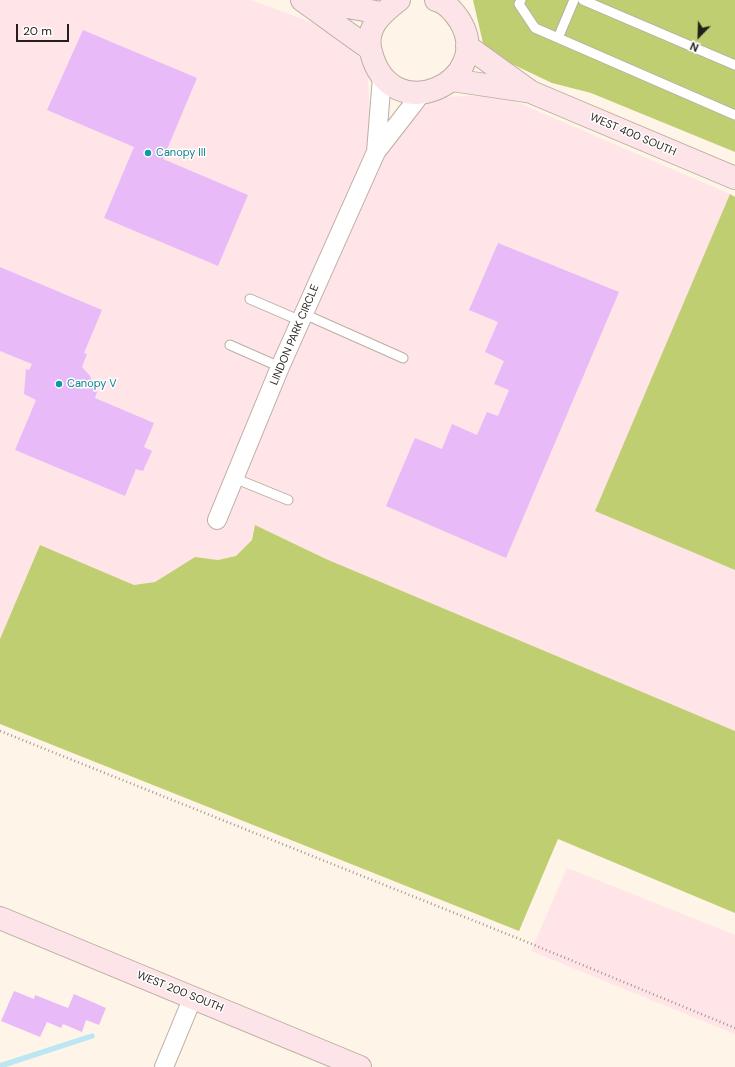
<!DOCTYPE html>
<style>
body{margin:0}
#map{position:relative;width:735px;height:1067px;overflow:hidden;background:#fef4e7;font-family:"DM Sans",sans-serif}
canvas{display:block}
.north{position:absolute;left:679px;top:16px;width:40px;height:40px;-webkit-text-stroke:3px #fff;paint-order:stroke;rotate:203deg;font-size:11px;font-weight:700;line-height:16px;text-align:center;color:#231f19}
.north::after{content:'';display:block;margin:auto;width:14px;height:18px;background:#231f19;clip-path:polygon(50% 0,100% 100%,50% 72%,0 100%)}
.scale{position:absolute;left:16px;top:24px;width:53px;height:18px;box-sizing:border-box;border:2px solid #231f19;border-top:0;padding-left:5px;font-size:12px;line-height:14px;white-space:nowrap;color:#231f19;-webkit-text-stroke:3px #fff;paint-order:stroke}
</style>
<div id="map">
<canvas width="735" height="1067"></canvas>
<div class="north">N</div>
<div class="scale">20 m</div>
</div>
<script>
const context = document.querySelector('canvas').getContext('2d');
context.lineJoin = 'round';
function fill(path, color) { context.fillStyle = color; context.fill(path, 'evenodd'); }
function stroke(path, color, width, dash) { context.strokeStyle = color; context.lineWidth = width; context.lineCap = dash ? 'butt' : 'round'; context.setLineDash(dash || []); context.stroke(path); }
function drawText(font, color, halo, rows, align = 'center') {
  context.font = font + ' "DM Sans",sans-serif'; context.lineWidth = 3; context.setLineDash([]); context.textBaseline = 'middle'; context.strokeStyle = halo; context.fillStyle = color; for (const [text, x, y, turn = 0] of rows) {
    context.save(); context.translate(x, y); context.rotate((+turn || 0) * Math.PI / 180); context.textAlign = isNaN(turn) ? turn : align; if (halo) context.strokeText(text, 0, 0); context.fillText(text, 0, 0); context.restore();
  }
}
fill(new Path2D(`
 M0,0h251l83,31 33,35 3,49 33,14 30,-31 65,-4 232,100 -134,317 139,59v161l-409,-172 -71,-34 -3,15 -16,16 -18,4 -23,-3 -40,25 -21,3 -94,-40 -40,94z
 M567,868l168,67v99l-204,-83z`), '#ffe4e8');
fill(new Path2D(`
 M473,0h262v152l-144,-59 -39,-10 -59,-28 -10,-12z
 M730,194l5,3v373l-140,-59z
 M255,525l71,34 409,172v182l-177,-74 -39,92 -519,-207v-85l40,-94 94,40 21,-3 40,-25 23,3 18,-4 16,-16z`), '#bfce71');
stroke(new Path2D(`
 M0,1066l92,-30`), '#bbe7f5', 5.5);
fill(new Path2D(`
 M83,30l114,48 -34,81 85,36 -30,71 -114,-48 30,-71 -87,-37z
 M498,243l121,49 -113,266 -120,-52 29,-68 27,11 10,-25 25,11 10,-23 11,4 11,-26 -15,-6 10,-23 -19,-9 13,-30 -29,-12z
 M0,267l102,43 -18,43 3,1 -5,13 8,9 7,16 -2,6 59,25 -10,24 8,4 -9,20 -7,-2 -11,27 -110,-46 21,-50 -12,-6 2,-25 3,1 3,-6 -32,-13z
 M14,991l20,8 1,-4 33,13 6,-14 32,14 -7,17 -13,-5 -4,12 -19,-8 -2,4 -14,-6 -7,15 -39,-16z`), '#e9baf8');
const lane = new Path2D(`
 M521,0l-2,4 16,24 200,87
 M583,0l152,65
 M558,38l16,-38
 M250,299l51,22
 M304,314l99,44
 M230,345l50,22
 M234,478l54,22`);
const street = new Path2D(`
 M376,152l6,-75
 M217,520l63,-153 96,-215 45,-58
 M164,1067l29,-70`);
const secondary = new Path2D(`
 M302,0l68,49
 M308,0l73,13
 M399,0c-17,13 -35,28 -28,52 20,79 125,29 89,-31 -6,-9 -13,-18 -24,-21
 M467,46l64,46 204,86
 M452,80l74,11
 M0,918l360,149`);
stroke(lane, '#bbafa0', 11);
stroke(street, '#bbafa0', 20);
stroke(secondary, '#bbafa0', 24);
stroke(new Path2D(`
 M0,731l522,209 213,88`), '#9f988e', 2.5, [1, 3]);
stroke(lane, '#fff', 9);
stroke(street, '#fff', 18);
stroke(secondary, '#fce4e8', 22);
for (const [x, y, r, color] of [
 [148,153,4,"#0f9aa8"],
 [59,384,4,"#0f9aa8"]
]) { const dot = new Path2D(); dot.arc(x, y, r, 0, 2 * Math.PI); context.fillStyle = color; context.fill(dot); stroke(dot, '#fff', 1.5); }
drawText('11px', '#231f19', '#fff', [
 ["WEST 400 SOUTH",633,135,23],
 ["LINDON PARK CIRCLE",295,335,-67],
 ["WEST 200 SOUTH",180,992,22]
]);
drawText('11px', '#0d838f', '#fff', [
 ["Canopy III",156,153],
 ["Canopy V",67,384]
], 'left');
</script>
